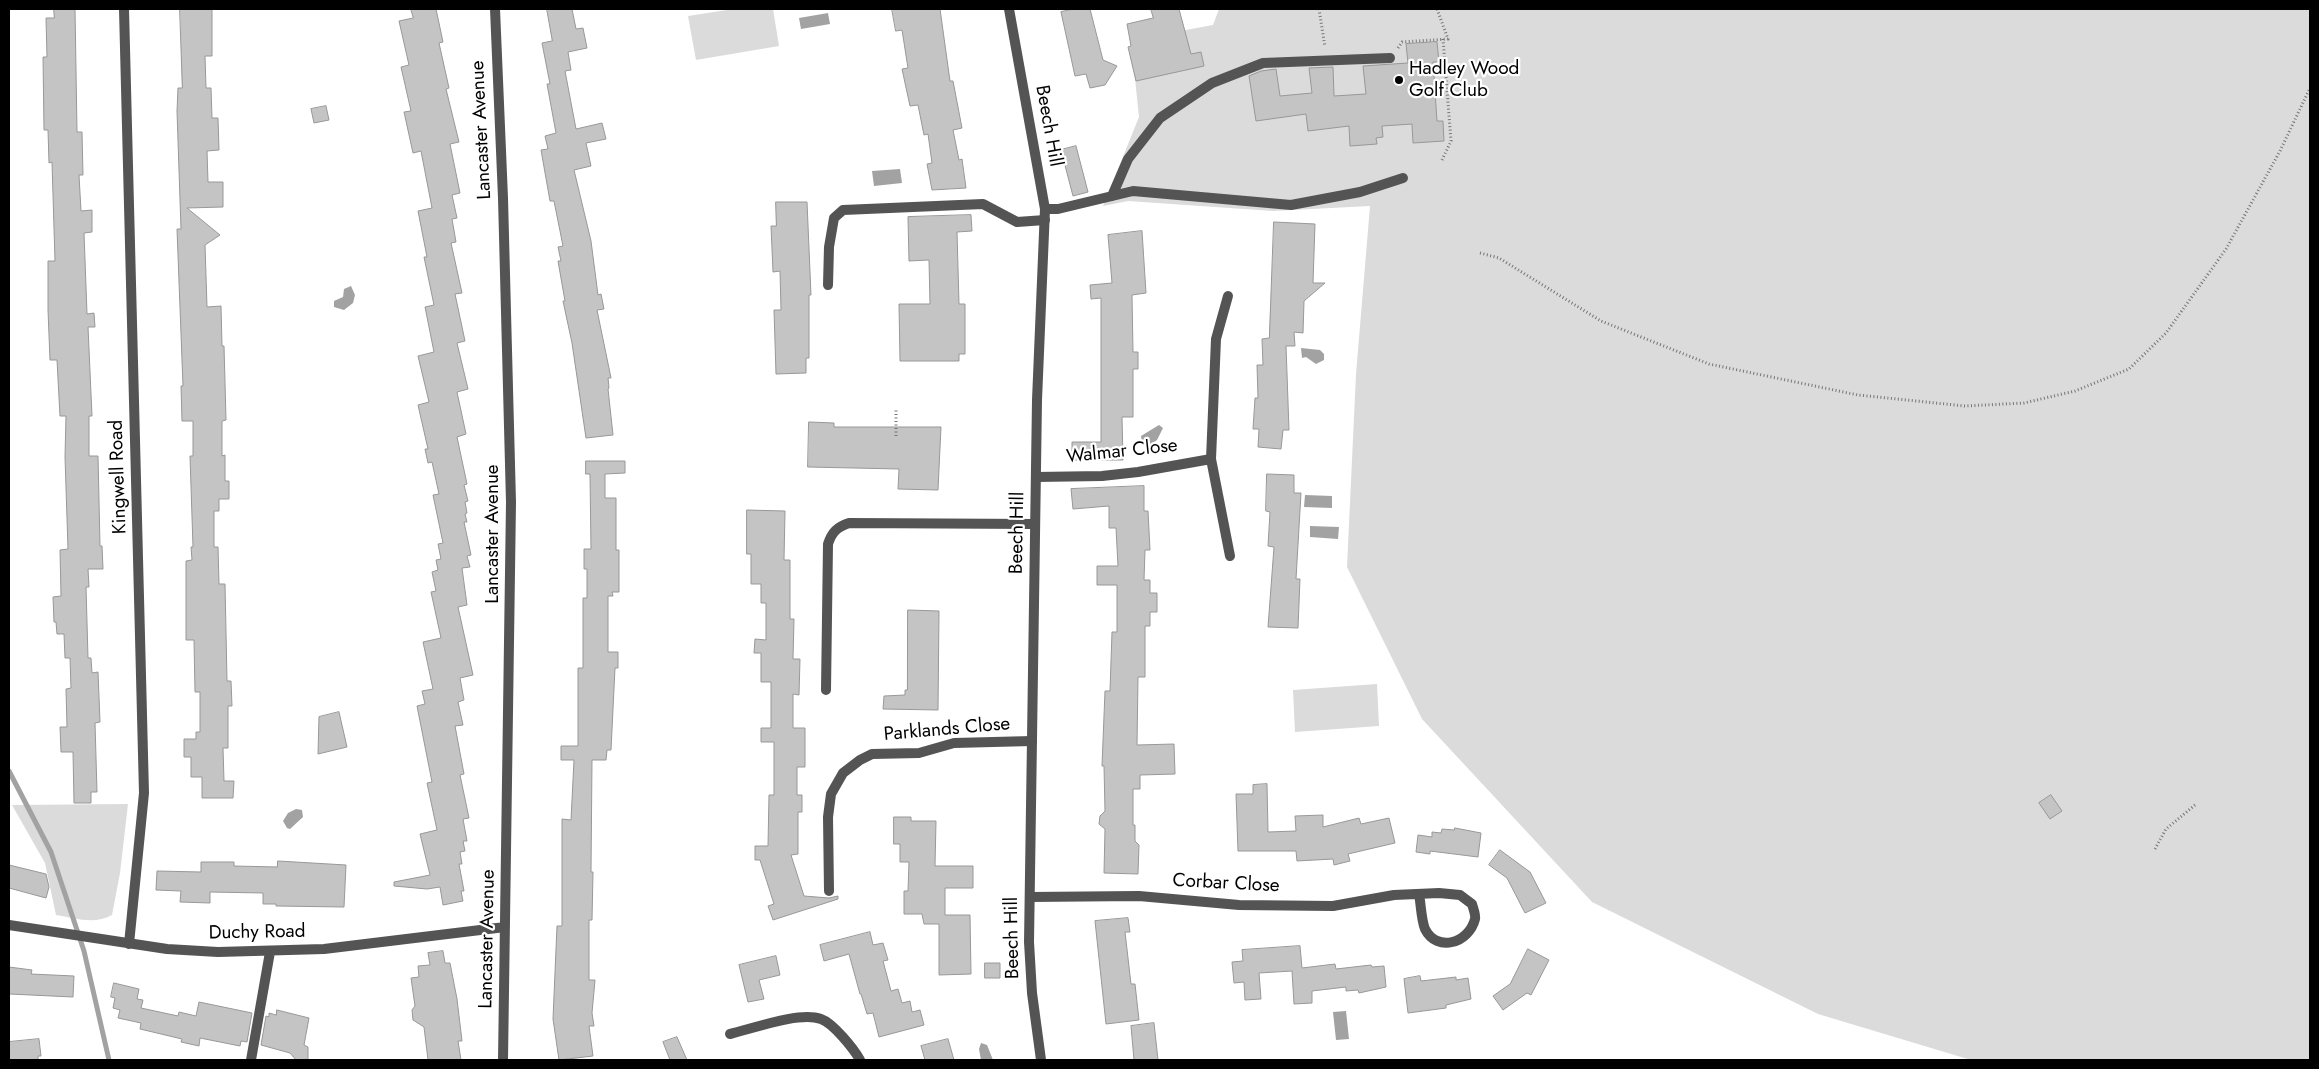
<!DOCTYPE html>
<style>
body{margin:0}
#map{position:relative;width:2319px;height:1069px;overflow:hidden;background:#fff;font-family:Jost,sans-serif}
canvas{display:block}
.frame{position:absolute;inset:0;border:10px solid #000;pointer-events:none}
</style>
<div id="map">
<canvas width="2319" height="1069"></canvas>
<div class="frame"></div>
</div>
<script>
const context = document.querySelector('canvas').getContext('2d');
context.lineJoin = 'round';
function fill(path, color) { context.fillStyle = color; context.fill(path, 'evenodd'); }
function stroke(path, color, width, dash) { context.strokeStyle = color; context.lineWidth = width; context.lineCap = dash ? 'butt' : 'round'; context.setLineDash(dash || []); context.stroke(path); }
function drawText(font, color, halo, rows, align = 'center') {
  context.font = font + ' Jost,sans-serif'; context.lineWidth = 4.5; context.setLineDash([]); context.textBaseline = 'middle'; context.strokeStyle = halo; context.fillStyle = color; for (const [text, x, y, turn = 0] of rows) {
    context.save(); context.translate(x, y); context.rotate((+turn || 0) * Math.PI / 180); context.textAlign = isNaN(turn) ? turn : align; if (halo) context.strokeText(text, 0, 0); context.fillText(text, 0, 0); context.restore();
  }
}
fill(new Path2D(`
 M733,9h40l6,37 -83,14 -8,-44z
 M1219,9h1091v1051h-339l-153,-46 -226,-112 -170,-183 -75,-152 9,-193 14,-168 -97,5 -145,-10 -25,5 36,-89 -8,-77 82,-15z
 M1377,684l2,42 -84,6 -2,-42z
 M128,804l-8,69 -8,42c-18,10 -37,3 -56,0l-11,-52 -33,-58z`), '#dbdbdb');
fill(new Path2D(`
 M828,13l2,11 -29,5 -2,-11z
 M900,169l2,14 -28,3 -2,-15z
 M351,286l4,9 -2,8 -9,7 -10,-3v-6l9,-4 1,-8z
 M1301,348l19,2 4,4v6l-8,4 -10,-7 -4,1z
 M1159,425l4,3 -6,12 -8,6 -7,-2 -1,-8z
 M1305,495l27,1v12l-28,-1z
 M1310,526l29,1 -1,12 -28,-2z
 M296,809l6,1 1,7 -13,12 -3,-1 -4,-7 5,-8z
 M1346,1011l3,28 -13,1 -3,-28z
 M981,1043l6,2 6,15h-12l-2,-11z`), '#a2a2a2');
stroke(new Path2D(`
 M9,771l42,81 33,99 25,109`), '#a2a2a2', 5);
const building = new Path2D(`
 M54,9h21l2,123h5l1,43h-4l2,36 11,-1v22l-8,1 3,81 7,-1 1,14h-7l4,89h-3v40h9l2,90h2l1,23h-15l1,18h-3l2,71h3l1,15 6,-1 2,50 -5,1 2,69h-6v11h-17l-1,-51h-12l-1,-25h7l-1,-38 5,-1 -1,-30h-5l-1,-24h-7l-1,-12h-2l-1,-25 8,-1 -1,-46 8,-1 -3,-92 1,-41h-6l-3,-56h-7l-2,-50v-49h7l-3,-99 -3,1 -1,-33h-4l-1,-73h4l-1,-39h8z
 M180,9h32v47h-7l1,32h5l1,30h6l1,32 -12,1 1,31h15v25l-36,1 33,27 -15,10 2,62 14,-1 1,40h2l2,74 -4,1v35l3,-1v26h4v18h-10v12h-5v36h4l1,37h6l2,97h4l1,25h-4v42h-5l1,33h10l-1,17h-31v-21h-11v-20h-7v-18h12v-7h4v-40h-5l-1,-52h-8v-79l6,-1 -1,-13h2l-3,-91h3v-35h-11l-1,-35h2l-6,-157h4l-4,-118 1,-23h4z
 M411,9h25l7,33 -4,1 10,45 -3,1 13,53 -9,2 10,49 -8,2 5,23 -5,1 4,23 -5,1 11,50 -7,1 10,47 -8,2 11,46 -11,3 9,42 -9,3 10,47 -3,1 4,16 -3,1 2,11 -2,1 2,8h-3l7,33 -4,1 3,11 -8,1 5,37 -9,2 15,68 -13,3 4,22 -6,2 5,23 -8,1 9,48 -4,1 9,43 -6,1 4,22h-4l2,10 -5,1 2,12h-3l5,27h-3l2,10 -20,4 -3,-18 -13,2 -33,-3v-4l36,-7 -10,-41 17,-4 -10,-47 5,-1 -15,-76 8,-2 -3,-13 11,-2 -10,-47 18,-4 -10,-46 5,-1 -4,-19 6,-2 -2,-10 5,-1 -3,-15 5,-1 -10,-48 6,-1 -7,-32 -4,1 -3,-14h3l-10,-44 11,-3 -11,-46 16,-4 -9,-45 9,-2 -10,-48h3l-9,-46 14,-3 -11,-57 -8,2 -9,-41 7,-1 -10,-44 8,-2 -10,-44 14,-3z
 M547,9h25l4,20 7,-1 4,20 -19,4 3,18 -6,1 11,58 26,-6 4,16 -20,4 5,23 -17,4 17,71 7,54 3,-1 3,15 -7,1 14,68h-3l1,10 -1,1 5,46 -27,3 -14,-95 -9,-42h2l-7,-40h3l-3,-14 5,-1 -9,-45h-4l-9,-51 7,-1 -3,-13 11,-3 -9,-49h3l-8,-41 10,-2z
 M892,9h48l10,72h3l9,47 -9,2 6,30 3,-1 4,29 -34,2 -5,-26 5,-1 -4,-29 -4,1 -6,-30 -8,1 -8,-37 6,-1 -6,-38 -6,1z
 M1074,9h16l13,51 14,6 -12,19 -15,3 -4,-14 -11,2 -14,-64z
 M1151,9h28l12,45 10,-2 3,14 -68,15 -8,-34 3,-1 -4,-22 26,-6z
 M1437,42l2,20h-6l4,59h6l1,20 -31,2 -1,-19 -30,2 1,11 -7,1 1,6 -27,2 -1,-20 -41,5 -2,-17 -50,7 -7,-45 12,-5 15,-2 4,27 32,-3 -3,-25 24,-1 1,29 32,-2 -3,-28 45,-3 -2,-19z
 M326,106l3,14 -15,3 -3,-14z
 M1076,146l12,46 -15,4 -12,-46z
 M776,202h31l4,93h-2v63h-3v15l-30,1 -2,-64h7l-1,-39 -7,1 -2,-46h5z
 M971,215l1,16 -15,1 2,72h6v50h-6v7h-59l-1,-57h31l-1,-44 -20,1 -1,-44z
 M1274,222l41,2 -2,59h12l-21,18 -1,32 -9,-1 1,14h-9l3,84h-6l-2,19 -23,-2 1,-18h-6l2,-31h3l-1,-33h6l-1,-26 7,-1z
 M1142,231l4,62 -14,2 1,57h5v17h-5v48h-11l1,43h-51v-18h29v-144l-10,1 -1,-14 22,-2 -4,-48z
 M809,422l25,1v4h107l-3,63 -40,-1 1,-20 -91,-2z
 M586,461h39v12l-20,1v24h11v52h3v42h-7l1,4h-5v56h10v16h-3l-4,82h-4l-1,10h-14l-1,112h2l-1,48h-3v60h6l-3,33 2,13h-5l4,30 -34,4 -6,-41 4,-93h5v-107l9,1 3,-60h-13v-14h17v-78h5v-70h4v-29h-3v-20h7l-1,-75h-4z
 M1267,474l27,1v18h7l-5,86h4l-2,49 -30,-1 6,-80 -6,-1 2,-34 -4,-1z
 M1144,486v25h4l2,39h-5l-1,30h6v13h7v19h-7v14h-5v51h-7l-1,68 37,-1 1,30 -35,1v14h-7v36h2v16l4,4 -1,29 -34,-1 1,-44 -6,-5 1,-8 5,-5 -1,-45h-2l3,-75h5l2,-59h5v-47h-20v-19h21l-2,-38h-7v-22l-36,3 -2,-20z
 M747,510l38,1 -1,49h6v59h4l-1,40h7l-1,36 -6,-1v34h12v39h-8v28h5v17h-4v42l-7,1 13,41 25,2 9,-2v3l-65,21 -5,-14 6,-2 -14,-44h-5v-14h13l1,-51h5v-53h-13v-14h10v-46h-10v-29h-7l1,-14 11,1v-37h-5v-19h-10v-30h-4z
 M908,610l31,1 -1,99 -55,-1 1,-13 21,-1v-5h2z
 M339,712l8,35 -29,7 1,-37z
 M1267,784l1,48 28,-1 -1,-15 28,-1v12l36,-9 2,6 28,-6 6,25 -47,11 2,7 -16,4 -1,-6 -36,2 -1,-10h-58l-2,-57h17v-9z
 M2051,795l11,16 -12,8 -11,-16z
 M894,817h17v4h25l-1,45h38v22h-28v27h25l1,59 -32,1v-51h-15l-2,-10h-18v-23h4l1,-29h-9v-18h-6z
 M1455,828l26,5 -3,24 -48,-6v3l-14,-2 2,-17 14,2v-5l9,1 1,-4 12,1z
 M1500,850l30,22 16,31 -21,10 -18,-35 -18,-13z
 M278,861l68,4 -2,42 -68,-1v-2h-13v-11l-53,-1v11l-30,-1 1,-11 -25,-1 1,-19 44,1v-10h33v4l43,1z
 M9,865l37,9 3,13 -3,11 -37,-10z
 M1128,918l2,14h-5l6,52h4l4,36 -33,4 -11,-103z
 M870,932l3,13 10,-2 5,17 -5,1 8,30 7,-2 4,14 8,-2 2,11 8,-2 4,15 -45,12 -6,-24 -6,1 -6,-20h-1l-11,-40 -25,7 -4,-16z
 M1300,946l2,22 33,-4 1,5 35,-4 1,2 12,-1 2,21 -27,6 -1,-3 -12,1v-4l-34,4v12l-18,1 -2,-33 -33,2 2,26 -16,1 -1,-18 -10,1 -2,-21 11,-1 -1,-11z
 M1528,949l21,11 -18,35 -4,-2 -24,17 -10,-14 17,-12z
 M443,951l2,12h5l7,36 5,42h-4l3,19h-33l-4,-33 -11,-7 -1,-10 3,-4 -4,-28 8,-1 -1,-11 12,-1 -2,-12z
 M776,956l4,19 -21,5 5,19 -16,3 -9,-37z
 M985,963h15v15h-15z
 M9,967l23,3 -1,4 43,2 -1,21 -64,-3z
 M1420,976l1,5 35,-4v3l12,-2 3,21 -25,6v3l-38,5 -4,-34z
 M114,983l25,6 -2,10 6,1 -2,8 37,8 1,-4 17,4 3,-14 53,11 -5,29 -6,-1 -1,5 -40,-8 -1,8 -18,-4 1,-3 -42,-10 1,-6 -23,-5 2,-8 -7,-2 2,-10 -4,-1z
 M277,1010l32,8 -5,27 4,2v13h-12l-6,-7 -29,-8 5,-29 3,1v-4l7,2z
 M1154,1023l4,37h-24l-3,-34z
 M677,1037l10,23h-17l-7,-18z
 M39,1039l2,17h-3v4h-29v-18z
 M948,1039l6,21h-29l-4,-14z`);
fill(building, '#c4c4c4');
stroke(building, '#989898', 1);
stroke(new Path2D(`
 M1319,9l6,38
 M1398,48l4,-6 46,-3 -11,-30
 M1442,160l9,-19 -8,-102
 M1480,253l19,5 102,63 108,43 149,31 107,11 59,-3 51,-12 54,-22 37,-36 60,-84 54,-98 30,-63
 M896,436v-28
 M2155,849l11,-20 29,-24`), '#767676', 3, [1, 2.5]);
stroke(new Path2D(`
 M1112,196l16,-37 32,-41 52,-35 51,-20 127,-5
 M1045,209h13l75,-18 158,14 69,-13 43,-14
 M828,285l1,-38 5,-29 9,-8 140,-6 34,18 28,-2`), '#545454', 10);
stroke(new Path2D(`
 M124,9l20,784 -15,151
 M495,9l8,189 8,304 -8,558
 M1211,459l19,97
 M1036,477l66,-1 36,-4 73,-13 5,-120 12,-43
 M826,690l2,-146c4,-12 9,-17 21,-21l186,1
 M829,891l-1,-74 3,-23 12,-21 17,-13 12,-6 47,-1 35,-10 78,-2
 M1030,897l109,-1 100,9 94,1 61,-11 45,-2 21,2 12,9c1,4 4,11 3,15 -6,24 -38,34 -50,10 -4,-10 -4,-25 -6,-35
 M9,925l158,24 51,3 106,-3 181,-22
 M730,1034c22,-5 69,-23 91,-15 12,4 33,30 39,41
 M251,1060l19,-108`), '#545454', 10);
stroke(new Path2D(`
 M1009,9l36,200 -8,191 -8,542 3,51 9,67`), '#545454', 10);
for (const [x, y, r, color] of [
 [1399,80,5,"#000"]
]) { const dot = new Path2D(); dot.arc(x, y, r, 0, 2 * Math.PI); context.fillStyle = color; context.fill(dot); stroke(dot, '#fff', 2); }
drawText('19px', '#000', '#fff', [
 ["Hadley Wood",1409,69],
 ["Golf Club",1409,91]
], 'left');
drawText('19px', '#000', '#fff', [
 ["Beech Hill",1048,126,80],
 ["Lancaster Avenue",482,130,-93],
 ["Walmar Close",1122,452,-6],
 ["Kingwell Road",119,477,-92],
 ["Beech Hill",1018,533,-89],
 ["Lancaster Avenue",493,534,-90],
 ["Parklands Close",947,730,-5],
 ["Corbar Close",1226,884,3],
 ["Duchy Road",257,933,-1],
 ["Beech Hill",1013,938,-91],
 ["Lancaster Avenue",488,939,-89]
]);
</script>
